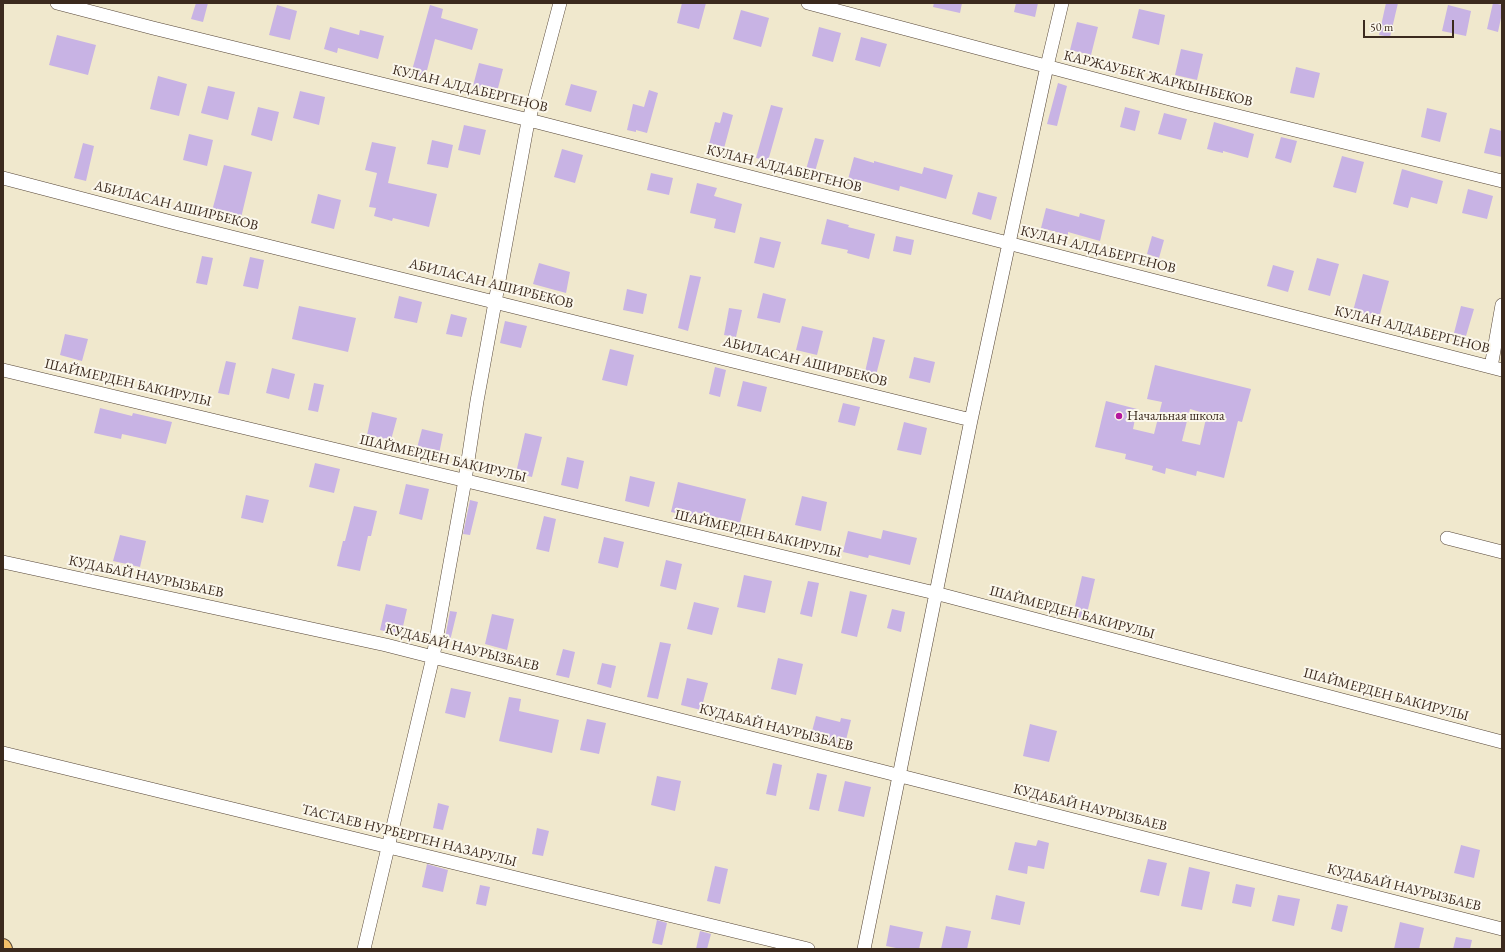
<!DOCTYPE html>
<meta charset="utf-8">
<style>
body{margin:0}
#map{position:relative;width:1505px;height:952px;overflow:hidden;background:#f0e8cd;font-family:"EB Garamond",serif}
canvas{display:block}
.frame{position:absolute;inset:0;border:4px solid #3b2a1e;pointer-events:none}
.scale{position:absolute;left:1363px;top:20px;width:91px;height:18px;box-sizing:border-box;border:2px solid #3b2a1e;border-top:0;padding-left:5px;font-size:12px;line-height:14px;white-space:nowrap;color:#3b2a1e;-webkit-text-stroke:3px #fbf7ec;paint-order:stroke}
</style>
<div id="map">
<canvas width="1505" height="952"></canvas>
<div class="frame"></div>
<div class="scale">50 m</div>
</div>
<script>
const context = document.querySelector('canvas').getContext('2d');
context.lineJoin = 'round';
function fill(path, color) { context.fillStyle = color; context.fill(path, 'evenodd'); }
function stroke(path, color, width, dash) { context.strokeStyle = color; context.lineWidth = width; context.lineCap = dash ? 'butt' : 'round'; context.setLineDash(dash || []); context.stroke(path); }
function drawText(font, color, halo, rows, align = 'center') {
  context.font = font + ' "EB Garamond",serif'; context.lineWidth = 4; context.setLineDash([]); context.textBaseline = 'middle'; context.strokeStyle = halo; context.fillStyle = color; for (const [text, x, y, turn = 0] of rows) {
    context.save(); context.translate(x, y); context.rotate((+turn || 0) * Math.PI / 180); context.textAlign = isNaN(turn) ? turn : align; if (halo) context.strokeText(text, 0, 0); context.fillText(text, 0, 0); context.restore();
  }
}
fill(new Path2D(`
 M196,3h12l-5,19 -12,-3z
 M682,3h24l-7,26 -22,-6z
 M934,3h28l-2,10 -27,-6z
 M1016,3h22l-3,14 -21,-5z
 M1386,3h12l-8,34 -11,-2z
 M1493,3l9,2v8l-4,19 -11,-3z
 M277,5l20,6 -7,29 -21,-5z
 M430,5l13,4 -2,9 37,11 -6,21 -37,-11 -10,39 -14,-4z
 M1448,5l23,6 -5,25 -24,-5z
 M1139,9l26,6 -6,30 -27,-7z
 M741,10l28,8 -8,29 -28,-8z
 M1077,22l21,5 -7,28 -21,-5z
 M330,27l29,8 1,-5 24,6 -6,23 -40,-11 -1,5 -13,-4z
 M819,27l22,6 -8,29 -21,-6z
 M57,35l39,10 -8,30 -39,-10z
 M861,37l26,7 -7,23 -25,-7z
 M1181,49l22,5 -6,26 -22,-5z
 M479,63l24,6 -6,23 -24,-6z
 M1296,67l24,6 -6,25 -24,-5z
 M158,76l29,8 -8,32 -29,-7z
 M1058,83l9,3 -10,40 -10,-2z
 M571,84l26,7 -6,21 -26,-7z
 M208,86l27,6 -7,28 -27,-7z
 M649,90l9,3 -11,40 -11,-3v2l-9,-2 6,-26 11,3z
 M300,91l25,6 -6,28 -26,-7z
 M771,105l12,3 -15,53 -12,-3z
 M258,107l21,5 -7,29 -21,-6z
 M1125,107l15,4 -5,20 -15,-4z
 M1427,108l20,5 -7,29 -19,-5z
 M723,112l10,3 -10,37 -15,-4 7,-26 5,1z
 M1164,113l23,6 -6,21 -23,-6z
 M1214,122l40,12 -6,24 -25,-7v2l-16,-4z
 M464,125l22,5 -6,25 -22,-5z
 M1490,128l12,3v26l-18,-4z
 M189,134l24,6 -6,26 -24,-6z
 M1281,137l16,4 -6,22 -16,-5z
 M815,138l9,2 -10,35 -9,-2z
 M432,140l21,5 -5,23 -21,-4z
 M372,142l24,5 -8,36 49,11 -8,33 -36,-9 -1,3 -18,-5 2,-8 -7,-1 8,-34 -12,-3z
 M83,143l11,3 -8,35 -12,-3z
 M562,149l21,6 -8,28 -21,-6z
 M1342,156l22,6 -8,31 -23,-6z
 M854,157l20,6v-2l48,13 2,-7 29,8 -7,24 -46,-13 -1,5 -40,-11 -2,6 -10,-3z
 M224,165l28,7 -12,50 -29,-7z
 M1402,169l41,12 -6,23 -26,-7 -3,11 -15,-4z
 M651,173l22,5 -4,17 -22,-5z
 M697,183l20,5 -3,8 28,8 -7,29 -21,-5 2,-9 -26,-6z
 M1468,189l25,7 -6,23 -25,-6z
 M978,192l19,5 -6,23 -19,-6z
 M318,194l23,6 -7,29 -23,-6z
 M1046,208l33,9 1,-4 25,7 -5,21 -32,-9v3l-27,-7z
 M827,219l22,6 -1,2 27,7 -6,25 -22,-6 1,-3 -27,-6z
 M896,236l18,4 -3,15 -18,-4z
 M1152,236l12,4 -5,18 -12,-4z
 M760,237l21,5 -7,26 -20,-5z
 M202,256l11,2 -6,27 -11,-2z
 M250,257l14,3 -6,29 -15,-3z
 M1317,258l22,6 -9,32 -22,-6z
 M539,263l31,9 -4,21 -33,-9z
 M1273,265l21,6 -6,21 -21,-6z
 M1363,274l26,7 -10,37 -26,-7z
 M690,275l11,2 -13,54 -10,-3z
 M627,289l20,5 -4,20 -20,-4z
 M763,293l23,6 -6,24 -23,-5z
 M399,296l23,6 -5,21 -23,-5z
 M299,306l57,12 -8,34 -56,-13z
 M1461,306l13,3 -8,27 -12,-3z
 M729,308l13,2 -6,27 -12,-2z
 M451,314l16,4 -5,19 -16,-3z
 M505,321l22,5 -6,22 -21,-5z
 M802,326l21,5 -6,24 -21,-5z
 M65,334l23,5 -6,22 -22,-6z
 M873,337l12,3 -9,35 -11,-3z
 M610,349l24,6 -7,31 -25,-6z
 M914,357l21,5 -5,21 -21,-5z
 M226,361l10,2 -7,32 -11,-2z
 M1155,365l96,24 -9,33 -4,-1 -14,57 -27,-7 -1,5 -30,-8 -1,6 -13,-4 1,-4 -28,-7 1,-5 -31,-7 11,-46 31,8 -4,20 21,5 8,-32 -15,-3zM1190,409l17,5 -7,31 -18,-4z
 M715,367l11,3 -6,27 -11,-3z
 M272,368l23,6 -6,25 -23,-6z
 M743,381l24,6 -6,25 -24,-6z
 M314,383l10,2 -6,27 -10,-2z
 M843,403l17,4 -5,19 -17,-4z
 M100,408l32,8 1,-3 39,9 -6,22 -44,-10 -1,5 -27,-6z
 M372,412l25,6 -6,22 -24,-5z
 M904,422l23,6 -6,27 -24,-5z
 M422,429l21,5 -4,20 -22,-6z
 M525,433l17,4 -10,40 -16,-4z
 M567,457l17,4 -6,28 -17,-4z
 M315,463l25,6 -6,24 -25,-6z
 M630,476l25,6 -6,25 -24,-6z
 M678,482l68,17 -6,24 -45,-11 -1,5 -23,-5z
 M406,484l23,5 -7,31 -23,-6z
 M246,495l23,5 -6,23 -22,-5z
 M802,496l25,6 -6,29 -26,-6z
 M470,500l8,2 -8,33 -7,-1z
 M354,506l23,5 -6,25h-3l-8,35 -23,-5 6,-25h2z
 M544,516l12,3 -7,33 -13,-3z
 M883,530l34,8 -7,27 -41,-10 -1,3 -25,-6 5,-21 33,8z
 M120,535l26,6 -6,26 -27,-6z
 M604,537l20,5 -6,26 -20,-5z
 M666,560l16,4 -6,26 -16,-4z
 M744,575l28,6 -7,32 -28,-6z
 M1082,576l13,3 -10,43 -13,-3z
 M808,581l11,2 -7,34 -12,-3z
 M850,591l17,4 -10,42 -16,-4z
 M694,602l25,6 -7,27 -25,-6z
 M386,604l21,5 -6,26 -21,-5z
 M892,609l13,3 -4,20 -14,-4z
 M450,611l7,1 -8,33 -5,-1z
 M492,614l22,5 -7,31 -22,-6z
 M660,642l11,2 -13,55 -11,-2z
 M563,649l12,3 -6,26 -13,-3z
 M778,658l25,6 -7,31 -25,-6z
 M602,663l14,3 -5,22 -14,-4z
 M687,678l21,5 -7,27 -20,-5z
 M451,688l20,4 -6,26 -20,-5z
 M509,697l12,2 -2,12 40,9 -7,33 -53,-12z
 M816,716l24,6 1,-4 10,2 -7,28 -34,-9z
 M587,719l19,4 -7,31 -19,-4z
 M1030,724l27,7 -8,31 -26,-6z
 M773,763l9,2 -6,31 -10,-2z
 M817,773l10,2 -8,36 -10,-2z
 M657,776l24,5 -6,30 -24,-6z
 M845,781l26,6 -7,30 -26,-6z
 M438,803l11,3 -6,24 -10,-2z
 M537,828l12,3 -6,25 -11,-2z
 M1038,840l11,3 -5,26 -16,-3 -1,8 -19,-4 7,-28 21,4z
 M1461,845l19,5 -6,28 -20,-5z
 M1148,859l19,4 -8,33 -19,-4z
 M427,864l21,6 -5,22 -21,-5z
 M715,866l13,3 -8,35 -13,-3z
 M1189,867l21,5 -8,38 -21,-4z
 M1236,884l19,4 -4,19 -19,-4z
 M480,885l10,2 -4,19 -10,-2z
 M996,895l29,7 -5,23 -29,-6z
 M1278,895l22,4 -6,27 -22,-5z
 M1337,904l11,2 -6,26 -11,-3z
 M657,920l10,3 -5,22 -10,-2z
 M1400,922l24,6 -5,21h-25z
 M890,925l33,7 -4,17h-18l-15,-3z
 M946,926l25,5 -4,18h-26z
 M700,931l11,3 -4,15h-11z
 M1456,937l16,3 -2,9h-17z`), '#c8b3e4');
const minor = new Path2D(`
 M57,3l96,25 376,92 973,250
 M808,3l377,100 317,78
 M3,178l172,45 796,197
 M1491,367l11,-62
 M3,370l932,223 567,149
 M1447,538l55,14
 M3,562l383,83 1116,284
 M3,753l805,196
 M364,949l69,-292 32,-177 12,-79 50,-274 33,-124
 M864,949l107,-529 76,-354 15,-63`);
const major = new Path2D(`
 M3,947l1,2`);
stroke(minor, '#564638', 14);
stroke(major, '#564638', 18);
stroke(minor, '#fff', 13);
stroke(major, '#f5c16b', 16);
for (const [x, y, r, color] of [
 [1119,416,4,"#b5179e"]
]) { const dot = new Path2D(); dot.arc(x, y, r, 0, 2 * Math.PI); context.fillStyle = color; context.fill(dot); stroke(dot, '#fbf7ec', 1.5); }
drawText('14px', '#3b2a1e', '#fbf7ec', [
 ["КАРЖАУБЕК ЖАРКЫНБЕКОВ",1158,79,14],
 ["КУЛАН АЛДАБЕРГЕНОВ",470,89,14],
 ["КУЛАН АЛДАБЕРГЕНОВ",784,169,14],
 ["АБИЛАСАН АШИРБЕКОВ",176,206,14],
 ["КУЛАН АЛДАБЕРГЕНОВ",1098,250,14],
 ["АБИЛАСАН АШИРБЕКОВ",491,284,14],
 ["КУЛАН АЛДАБЕРГЕНОВ",1412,330,14],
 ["АБИЛАСАН АШИРБЕКОВ",805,362,14],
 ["ШАЙМЕРДЕН БАКИРУЛЫ",128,383,13],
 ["ШАЙМЕРДЕН БАКИРУЛЫ",443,459,13],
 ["ШАЙМЕРДЕН БАКИРУЛЫ",758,534,13],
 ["КУДАБАЙ НАУРЫЗБАЕВ",146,577,12],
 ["ШАЙМЕРДЕН БАКИРУЛЫ",1072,613,15],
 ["КУДАБАЙ НАУРЫЗБАЕВ",462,648,14],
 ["ШАЙМЕРДЕН БАКИРУЛЫ",1386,695,15],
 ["КУДАБАЙ НАУРЫЗБАЕВ",776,728,14],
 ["КУДАБАЙ НАУРЫЗБАЕВ",1090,808,14],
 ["ТАСТАЕВ НУРБЕРГЕН НАЗАРУЛЫ",409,836,14],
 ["КУДАБАЙ НАУРЫЗБАЕВ",1404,888,14]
]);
drawText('14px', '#3b2a1e', '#fbf7ec', [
 ["Начальная школа",1127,416]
], 'left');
</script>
